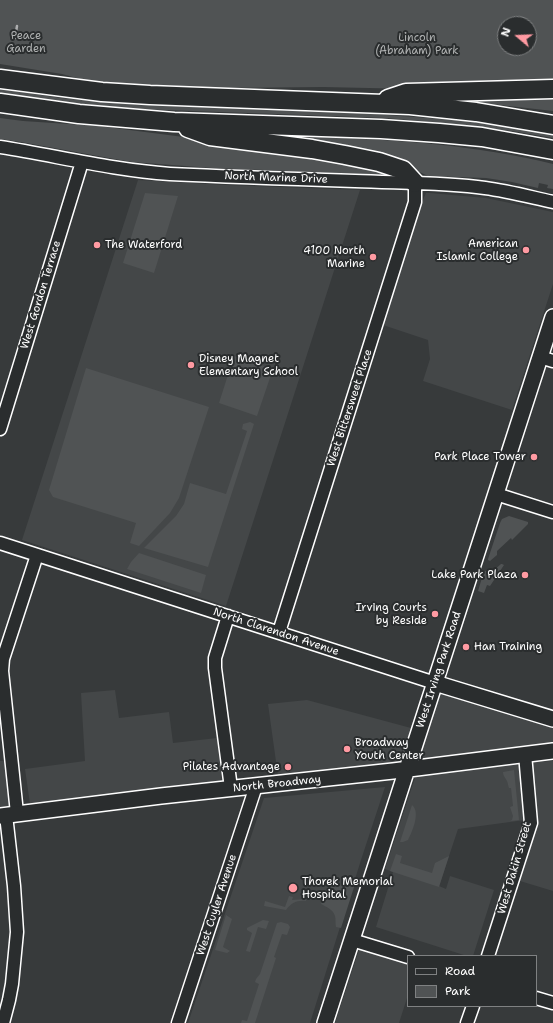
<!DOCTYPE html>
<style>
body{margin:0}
#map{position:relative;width:553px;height:1023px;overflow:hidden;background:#373a3b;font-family:"Shantell Sans",sans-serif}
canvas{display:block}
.legend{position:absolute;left:407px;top:955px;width:130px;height:52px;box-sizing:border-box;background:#2a2d2e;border:1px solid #7f8182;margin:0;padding:5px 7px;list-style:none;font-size:12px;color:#fff}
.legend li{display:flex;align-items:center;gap:8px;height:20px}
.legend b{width:20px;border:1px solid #7f8182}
.north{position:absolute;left:497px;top:16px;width:40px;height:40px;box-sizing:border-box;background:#2a2d2e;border:1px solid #7f8182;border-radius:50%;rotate:289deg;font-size:11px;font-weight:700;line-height:16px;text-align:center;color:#fff}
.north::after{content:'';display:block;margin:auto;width:14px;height:18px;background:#ff9aa2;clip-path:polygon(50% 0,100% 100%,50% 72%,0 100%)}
</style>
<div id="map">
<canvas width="553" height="1023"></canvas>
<ul class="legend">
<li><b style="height:5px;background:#2a2d2e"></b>Road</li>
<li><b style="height:11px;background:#505354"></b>Park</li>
</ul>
<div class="north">N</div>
</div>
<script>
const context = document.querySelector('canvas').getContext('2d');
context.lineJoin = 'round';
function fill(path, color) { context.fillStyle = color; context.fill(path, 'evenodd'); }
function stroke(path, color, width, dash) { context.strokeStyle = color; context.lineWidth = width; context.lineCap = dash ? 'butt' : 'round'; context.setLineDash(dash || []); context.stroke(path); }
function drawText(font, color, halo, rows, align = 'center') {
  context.font = font + ' "Shantell Sans",sans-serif'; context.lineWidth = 4; context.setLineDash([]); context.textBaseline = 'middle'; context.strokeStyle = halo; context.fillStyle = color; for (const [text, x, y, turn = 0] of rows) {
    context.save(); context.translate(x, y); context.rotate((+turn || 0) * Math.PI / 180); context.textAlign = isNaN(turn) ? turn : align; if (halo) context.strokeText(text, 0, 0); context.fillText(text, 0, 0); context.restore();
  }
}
fill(new Path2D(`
 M138,180l88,5 134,5 -134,416 -204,-66z
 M426,193h4l56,5 67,14v72l-41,126 -89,-29 7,-22 -2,-19 -45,-15 39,-123z
 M115,690l4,28 50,-6 4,31 44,-5 5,44 -192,22 -5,-35 60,-8 -4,-68z
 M443,693l110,35v17l-109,13 -21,1 -3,-3 20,-62z
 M307,700l104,28 -10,31 -7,5 -116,12 -10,-72z
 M0,761h5l4,45 -9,1z
 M553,761v130l-33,-10 17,-56 -5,-59 1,-4z
 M515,764l4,2 6,54 -67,9 -19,57 7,3 4,-13 44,14 -21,66h-6l-91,-29 17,-55 -8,-3 30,-91 4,-2z
 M385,787l-24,73 -51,163h-122l76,-225z
 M359,950h2l47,15v30l-9,28h-64z`), '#444748');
fill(new Path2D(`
 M0,0h553v84l-139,5 -91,-2 -102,1 -42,-2 -54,-2 -41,-4 -22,-6 -62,-10zM505,24h24v24h-24z
 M0,89l61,9 77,7 222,8 68,5 41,3 77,12 7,2v3l-41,-7 -80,-9 -46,-4 -249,-9 -78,-7 -59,-9z
 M553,93v18l-106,-12z
 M0,118l23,3 76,5 223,29 70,20 -180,-7 -80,-6 -23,-4 -88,-16 -21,-3z
 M320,137c79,3 156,8 233,27v25l-6,-1 1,-3 -9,-2 -1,5 -26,-6 -26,-4 -58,-2 -19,-9 -128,-29z
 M145,193l33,3 -24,77 -31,-10z
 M234,356l39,13 -16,47 -38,-13z
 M86,368l123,39 -30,91 -9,15 -31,33 -9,-3 6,-20 -83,-26 -4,-7z
 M250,422l4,2 -46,143 -64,-19 32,-32 8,-12 6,-21 36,11 21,-63 -5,-2 1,-5z
 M509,516l19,6v2l-16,16 -1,-2 -14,13v4l-7,6 -2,-1v-1l12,-36 2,-4z
 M139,553l67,22 -5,18 -74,-24 4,-7z
 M501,564h1l2,1 -14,21 -3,-1 -3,8 -6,-2 6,-20h9z
 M514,770l5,50 -9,1 2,-1 1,-4 -3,-9 3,-1 -2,-18h-2c-1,-2 -1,-5 -2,-7 -2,-4 -4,-5 -4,-9z
 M412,805c9,7 0,27 -4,35l-5,2h-3z
 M396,854l6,2 -2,7 32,10 3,-10 14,-7 -10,31 -49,-16z
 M342,880l13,4 -14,44 -5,-1c-1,-4 0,-8 -1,-11 -2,-7 -9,-9 -14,-12l2,-7 8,-1 2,-5 -6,-3 2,-7c5,1 7,3 11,5z
 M289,896l4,1 -1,3 14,-1v2c-9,-1 -15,2 -20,9l-22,-4 1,-5 20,6z
 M226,915l6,4 -9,28 7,4 -3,2 -12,-3z
 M263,920l6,1 -3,8 -8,-2 -8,25 -4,-1 6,-18 -5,-3v-2z
 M281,922l7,2 2,3 -3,8 -5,-1 -8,23 2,1 -21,65h-14l1,-3 5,1 12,-37 -4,-2 1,-3 4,-5 17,-51z`), '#505354');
stroke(new Path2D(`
 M15,38l2,-12`), '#adaeaf', 2.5);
const minor = new Path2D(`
 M0,147c57,9 113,23 170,27 62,3 123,5 185,7 43,2 87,1 130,7 23,3 45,9 68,14
 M540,357l13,4
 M0,429l82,-267
 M496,494l57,18
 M0,543l435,140
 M228,616l-13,42v10l16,120
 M279,632l136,-430v-19
 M17,813l-15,-142 1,-12 34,-104
 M352,940l56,17
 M488,956l43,-133 -6,-69
 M536,998l17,5
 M3,1023l6,-23 3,-16 5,-52 -3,-46 -8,-71
 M178,1023l78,-237
 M467,1023l6,-17`);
const major = new Path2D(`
 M435,683l118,36
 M0,816l161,-20 232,-25 160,-20
 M325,1023l228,-706`);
const highway = new Path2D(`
 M0,79l102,13 48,3 260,10 66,7 77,13
 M388,99l18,-6 147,-4
 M0,103l79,11 95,8 207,7 58,4 43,4 71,13
 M188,128l22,8 102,13 33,6 34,7 24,8 12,13`);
stroke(minor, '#fff', 15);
stroke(major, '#fff', 18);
stroke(highway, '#fff', 21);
stroke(minor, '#2a2d2e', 12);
stroke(major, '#2a2d2e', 15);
stroke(highway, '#2a2d2e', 18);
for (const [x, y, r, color] of [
 [97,245,4,"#ff9aa2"],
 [526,250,4,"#ff9aa2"],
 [373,257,4,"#ff9aa2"],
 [191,365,4,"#ff9aa2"],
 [534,457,4,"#ff9aa2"],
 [525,575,4,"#ff9aa2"],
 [435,614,4,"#ff9aa2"],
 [466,647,4,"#ff9aa2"],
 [347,749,4,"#ff9aa2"],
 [288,767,4,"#ff9aa2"],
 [293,888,5,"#ff9aa2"]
]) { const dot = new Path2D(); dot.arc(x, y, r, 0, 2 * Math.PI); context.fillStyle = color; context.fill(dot); stroke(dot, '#2a2d2e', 1.5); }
drawText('11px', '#b0b2b2', '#2a2d2e', [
 ["Peace",26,36],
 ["Garden",26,49],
 ["Lincoln",417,38],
 ["(Abraham) Park",417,51]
]);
drawText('11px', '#fff', '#2a2d2e', [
 ["North Marine Drive",276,178,2],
 ["West Gordon Terrace",41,295,-73],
 ["West Bittersweet Place",350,408,-72],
 ["North Clarendon Avenue",276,632,18],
 ["West Irving Park Road",439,670,-72],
 ["North Broadway",277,784,-6],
 ["West Dakin Street",515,868,-74],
 ["West Cuyler Avenue",217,905,-72]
]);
drawText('11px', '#fff', '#2a2d2e', [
 ["American",518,244],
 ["Islamic College",518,257],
 ["The Waterford",105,245,"left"],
 ["4100 North",365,251],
 ["Marine",365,264],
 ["Disney Magnet",199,359,"left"],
 ["Elementary School",199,372,"left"],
 ["Park Place Tower",526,457],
 ["Lake Park Plaza",517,575],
 ["Irving Courts",427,608],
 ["by Reside",427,621],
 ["Han Training",474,647,"left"],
 ["Broadway",355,743,"left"],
 ["Youth Center",355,756,"left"],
 ["Pilates Advantage",280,767],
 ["Thorek Memorial",302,882,"left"],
 ["Hospital",302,895,"left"]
], 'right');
</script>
